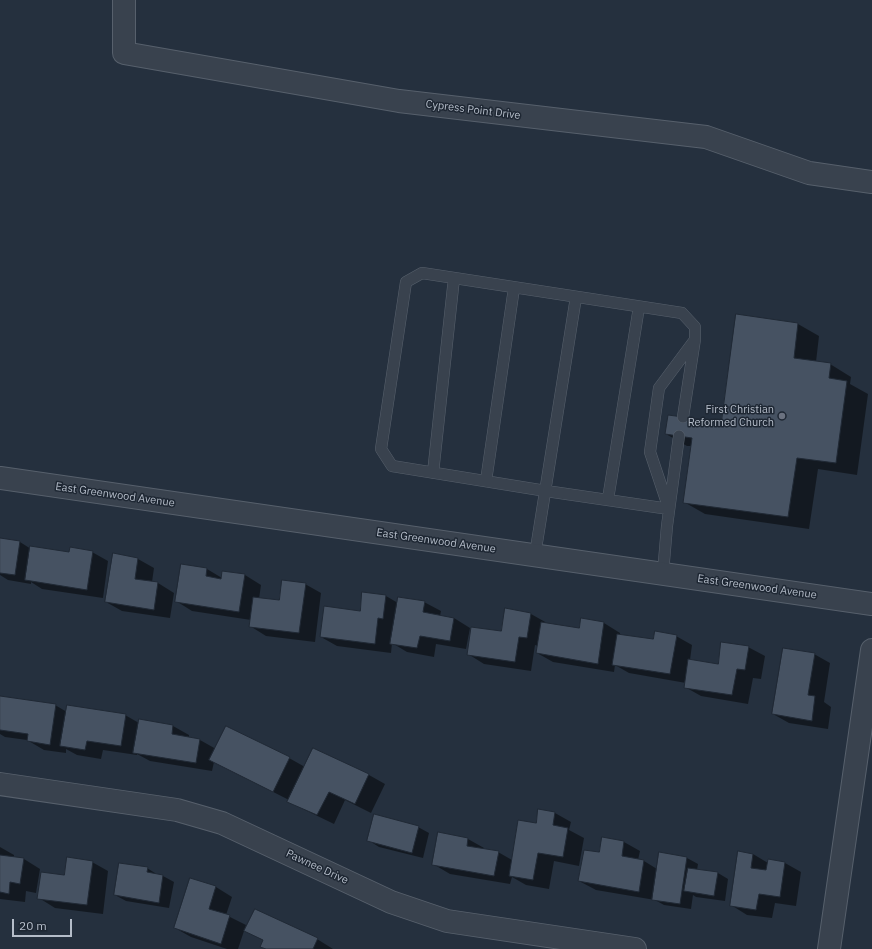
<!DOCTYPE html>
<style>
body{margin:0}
#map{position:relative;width:872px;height:949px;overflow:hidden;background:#25303e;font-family:"IBM Plex Sans",sans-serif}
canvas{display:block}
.scale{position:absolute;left:12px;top:919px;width:60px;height:18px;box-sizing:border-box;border:2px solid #b5bdc9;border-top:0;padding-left:5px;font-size:12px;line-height:14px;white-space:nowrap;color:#b5bdc9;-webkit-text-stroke:3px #1e2733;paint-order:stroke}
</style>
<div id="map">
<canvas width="872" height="949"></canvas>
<div class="scale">20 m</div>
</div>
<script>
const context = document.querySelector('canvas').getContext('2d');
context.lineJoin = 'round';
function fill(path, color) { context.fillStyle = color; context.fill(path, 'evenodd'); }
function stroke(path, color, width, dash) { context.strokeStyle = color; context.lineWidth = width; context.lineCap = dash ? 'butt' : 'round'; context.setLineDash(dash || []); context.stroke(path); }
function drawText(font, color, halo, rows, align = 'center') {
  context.font = font + ' "IBM Plex Sans",sans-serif'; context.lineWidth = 3; context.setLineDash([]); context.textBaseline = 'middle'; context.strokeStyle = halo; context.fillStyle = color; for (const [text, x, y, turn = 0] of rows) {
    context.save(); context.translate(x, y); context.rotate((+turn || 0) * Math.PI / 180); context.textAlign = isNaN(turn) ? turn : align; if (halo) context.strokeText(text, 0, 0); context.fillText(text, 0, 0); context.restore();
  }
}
fill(new Path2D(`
 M737,316l61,8 21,12 -3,26 14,2 21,13 -1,7 18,10 -11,81 -39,-6 -9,60 -104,-15 -21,-12 7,-56h-4l-21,-12 56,-11z
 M0,539l20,3 11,7 39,5 22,-2 16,9 -5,37 -61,-9 -11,-7v2l-23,-4 -8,-5z
 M138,559l16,9 -2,14 6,1 16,10 -4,25 -48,-7 -16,-9z
 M207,569l15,9 23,-3 16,10 -2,14 21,2 25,-17 16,9 -6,49 -49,-6 -16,-10 1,-6 -59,-9 -16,-10z
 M386,596l12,7 26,-1 17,9 -1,5 14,2 16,10 -4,21 -30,-5 -2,13 -27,-5 -15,-9 -1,10 -54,-7 -16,-9z
 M531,614l16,9 33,6 1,-9 23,3 16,10v2l34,6 22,-5 16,9 -2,15 29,5 29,-18 17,9 -4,23 -8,-1 -5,26 -47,-8 -16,-9 1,-4 -57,-10 -14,-8 -1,7 -61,-10 -16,-9 1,-7 -3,-1 -4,26 -47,-7 -16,-10z
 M814,654l16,9 -6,39 7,5 -3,22 -39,-6 -16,-9z
 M0,697l55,8 12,7 58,3 14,8 34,3 16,9v3l11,2 16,9 73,9 16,9 8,-18 56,26 16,9 -14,29 -26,-13 -11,24 -29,-14 -16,-9v-1l-75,-38 -2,9 -62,-10 -13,-7v1l-34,-5 -2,9 -24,-4 -11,-6v4l-22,-3 -17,-10 -22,-3 -5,-3z
 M555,813l16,9 -2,8 15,8 -5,28 -25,-5 -5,28 -23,-4 -14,-8 -2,7 -60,-10 -17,-10 35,-25 16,9v2l14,2 14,8 25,-36z
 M418,827l11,6 -6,25 -44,-11 -11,-7z
 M624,842l16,9 -2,9 6,1 13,8 3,-15 27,4 11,6 -1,6 21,3 10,6 -3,22 -29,-4 -3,-2 -2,14 -27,-4 -9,-5 -59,-10 -17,-9 21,-27z
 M0,847l14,8v3l10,1 16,10 -4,24 -10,-2 -1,11 -25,-3z
 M739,852l14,2 15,9h17l16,9 -5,34 -21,-3 -3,15 -25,-3 -16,-10z
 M92,862l16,9 -5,43 -48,-6 -16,-10 26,-22z
 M147,868l11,7 5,1 11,6 -5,26 -43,-7 -11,-6z
 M191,879l25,8 16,10 -6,18 20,10 -8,24h-11l-36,-12 -16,-9z
 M246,931l71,8 16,10h-66l-3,-8z`), '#0007');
const building = new Path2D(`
 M736,314l62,9 -4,35 37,5 -2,15 18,3 -11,82 -39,-5 -9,59 -105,-14 9,-65 -27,-4 3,-19 53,7z
 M0,538l20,3 -5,34 -15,-2z
 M30,546l39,6 1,-5 23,4 -6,39 -62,-10z
 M113,553l25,5 -3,21 23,3 -4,28 -49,-8z
 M181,564l26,4 -1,8 15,3 1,-8 23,3 -6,38 -64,-10z
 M282,580l24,3 -7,50 -50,-6 4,-30 26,3z
 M362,592l24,3 -3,24 -5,-1 -3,26 -55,-7 4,-31 36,5z
 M398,597l27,4 -2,11 31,6 -4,23 -30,-5 -3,12 -27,-4z
 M505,608l26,5 -4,25 -8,-1 -4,25 -48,-7 4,-28 30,4z
 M581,618l23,4 -6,42 -62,-11 5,-31 38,6z
 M655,631l22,4 -7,39 -58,-9 5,-31 36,5z
 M721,642l28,4 -4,24 -8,-1 -5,26 -48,-7 4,-29 30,5z
 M783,648l32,5 -7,42 7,1 -3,25 -40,-7z
 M0,696l56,8 -6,41 -23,-4 1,-7 -28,-4z
 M67,705l59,9 -5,32 -34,-5 -2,9 -25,-4z
 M139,719l34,6 -1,9 28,5 -4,24 -63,-10z
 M226,726l64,31 -17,35 -64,-32z
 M313,748l56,26 -14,30 -26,-12 -12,23 -30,-13z
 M538,809l17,3 -2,13 15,3 -5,29 -25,-4 -5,27 -24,-4 9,-56 18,3z
 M374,814l45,12 -7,27 -45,-12z
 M438,832l30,6 -1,8 32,5 -5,25 -62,-11z
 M602,837l22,4 -2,15 22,4 -5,32 -61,-11 6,-31 15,2z
 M738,851l15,3 -2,14 15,2 2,-11 17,3 -5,35 -21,-3 -3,16 -26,-4z
 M659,852l28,5 -7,47 -28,-4z
 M0,855l24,3 -4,26 -10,-2 -1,12 -9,-2z
 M67,857l26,4 -6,44 -50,-6 4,-27 23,3z
 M119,863l29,4 -1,5 16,3 -4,28 -45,-8z
 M688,868l30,4 -4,24 -30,-5z
 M190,878l26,8 -7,23 21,6 -9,29 -47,-16z
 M255,909l63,29 -5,11h-47l-6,-2 3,-7 -19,-9z`);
fill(building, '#465262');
stroke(building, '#202935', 1);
const service = new Path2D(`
 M433,473l21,-195
 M486,481l28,-193
 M608,499l31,-192
 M669,509l-123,-18 -154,-25 -11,-17 25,-167 16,-9 260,40 13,14v12l-12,78
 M669,509l-19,-57 9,-64 35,-47
 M535,555l41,-258
 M663,573l4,-47 12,-90`);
const minor = new Path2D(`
 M124,0v53l275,48 307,36 103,36 63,9
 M0,478l872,126
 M0,784l177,26 45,13 169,79 56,19 188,28
 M829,949l43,-299`);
stroke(service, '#57606c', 12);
stroke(minor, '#57606c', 24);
stroke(service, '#39424e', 11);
stroke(minor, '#39424e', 22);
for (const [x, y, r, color] of [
 [782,416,4,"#6b7280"]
]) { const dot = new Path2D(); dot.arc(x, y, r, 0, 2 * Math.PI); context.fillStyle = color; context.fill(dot); stroke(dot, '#1e2733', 1.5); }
drawText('11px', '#b5bdc9', '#1e2733', [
 ["Cypress Point Drive",473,110,7],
 ["East Greenwood Avenue",115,495,8],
 ["East Greenwood Avenue",436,541,8],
 ["East Greenwood Avenue",757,587,8],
 ["Pawnee Drive",317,867,25]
]);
drawText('11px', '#b5bdc9', '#1e2733', [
 ["First Christian",774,410],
 ["Reformed Church",774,423]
], 'right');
</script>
